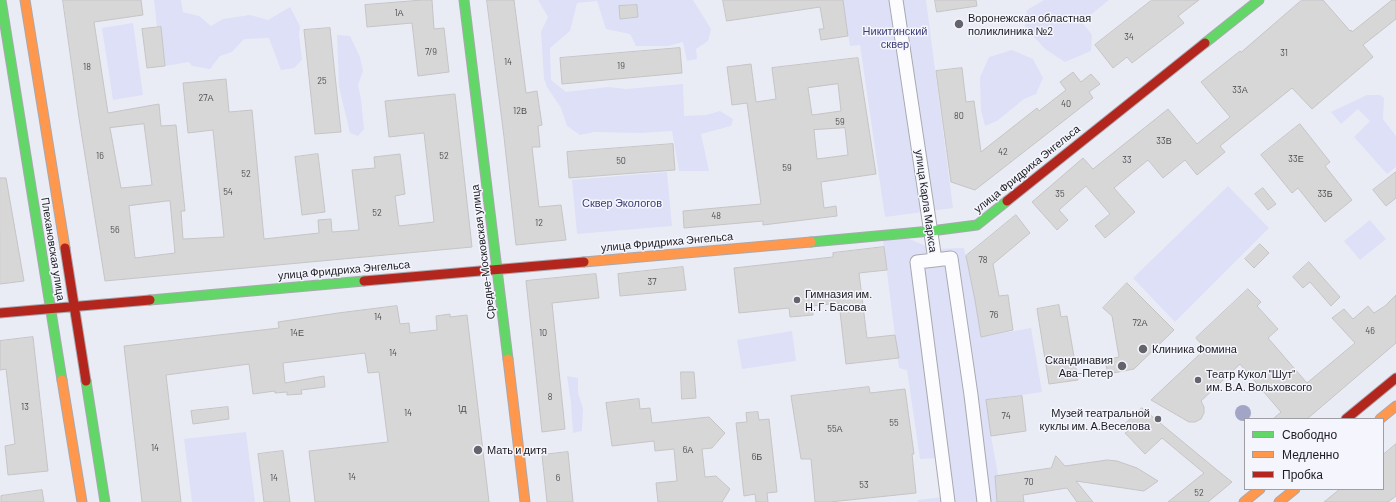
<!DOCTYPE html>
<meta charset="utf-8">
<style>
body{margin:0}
#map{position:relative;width:1396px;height:502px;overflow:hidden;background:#eaecf5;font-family:Barlow,sans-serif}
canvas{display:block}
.legend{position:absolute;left:1244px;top:418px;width:140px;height:72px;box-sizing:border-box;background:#f5f6fd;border:1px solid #9e9fa5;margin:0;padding:5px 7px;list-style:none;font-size:12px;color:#1c1c22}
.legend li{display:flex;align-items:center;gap:8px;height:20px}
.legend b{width:20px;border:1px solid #9e9fa5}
</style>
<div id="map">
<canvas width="1396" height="502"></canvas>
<ul class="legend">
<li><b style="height:5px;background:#63d668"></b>Свободно</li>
<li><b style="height:5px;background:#ff974d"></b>Медленно</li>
<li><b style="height:5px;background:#b3261e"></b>Пробка</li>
</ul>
</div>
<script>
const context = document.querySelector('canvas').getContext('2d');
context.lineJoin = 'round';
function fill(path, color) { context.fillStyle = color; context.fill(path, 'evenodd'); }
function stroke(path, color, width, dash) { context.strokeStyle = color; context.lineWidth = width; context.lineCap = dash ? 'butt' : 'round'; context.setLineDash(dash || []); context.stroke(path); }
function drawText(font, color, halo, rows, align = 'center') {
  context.font = font + ' Barlow,sans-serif'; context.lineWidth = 3; context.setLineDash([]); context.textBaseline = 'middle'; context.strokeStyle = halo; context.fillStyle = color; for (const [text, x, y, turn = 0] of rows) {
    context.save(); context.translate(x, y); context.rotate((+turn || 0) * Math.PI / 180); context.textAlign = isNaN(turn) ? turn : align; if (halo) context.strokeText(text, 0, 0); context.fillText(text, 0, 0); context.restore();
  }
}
fill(new Path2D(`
 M154,0h27l2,12 16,4 12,10 12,-7 27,-4 18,5 22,-13 10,19 -1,9 3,25 -8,8 -13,2 -12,-32 -25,1 -12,13 -12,4 -10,13 -18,-3 -3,-4 -24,4 -4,-39h-4z
 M538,0h155l18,29 -3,12 -12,8 1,10 -10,2 -4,-19 -15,4h-32l-6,-12 -24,-5 -9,-28 -20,2 -7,28 -20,17 1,32 15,12 42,-5 18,2 57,-5 1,32 22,-1 14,-4 13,8 -2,7 -30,8 8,37h-30l-7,-40 -31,2 -47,-1 -14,3 -13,-9 -6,-18 -14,-21 -3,-9 -3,-46 7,-15zM637,5l1,12 -18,2 -1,-13z
 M843,0h83l27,208 -68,9 -25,-172 -10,1z
 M1044,0h65l-27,22 10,13 -1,16 -26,11 -20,-13 -20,-22 2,-17z
 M133,23l10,72 -30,5 -11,-72z
 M337,35l13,1 10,21 3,14 -5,14 3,14 3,30 -6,7 -8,-3 -11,-46z
 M1012,50l21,9 10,19 -7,16 -12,5 -27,22 -12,5 -4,-16 -1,-33 9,-20z
 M1367,95h13l4,3 -1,21 13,17v31l-9,7 -33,-37 16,-16 -12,-12 -17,15 -10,-12z
 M667,172l5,54 -95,8 -5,-54z
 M1228,186l41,42 -94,94 -42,-44z
 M1370,220l16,19 -26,21 -16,-19z
 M907,238l26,11 31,-1 11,52 6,37 50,-9 11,64 -55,8 4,36 7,39 -3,1 2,26h-79v-2l24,-3 -5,-39 -17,1 -13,-89 -8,-2 -16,-128z
 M792,331l4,30 -54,8 -5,-29z
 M567,376l11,2v15l5,15 -1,23 -9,2 -2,-30z
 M246,432l9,70h-63l-8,-63z`), '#dde0f7');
fill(new Path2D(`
 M1235 413a8 8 0 1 1 16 0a8 8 0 1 1-16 0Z`), '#a3a5c6');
const building = new Path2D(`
 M63,0h78l2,15 -49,7 14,91 51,-9 2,22 15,-1 9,86h-4l2,28 41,-2 -11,-107 -25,3 -5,-50 43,-4 3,33 23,-2 12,129 55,-6 -1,-13 13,-1 1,13 27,-2 -7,-60 23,-2 -1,-11 26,-3 5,40 -10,2 4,30 35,-4 -10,-89 -35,4 -4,-36 70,-7 17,153 -367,34 -26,-163zM144,124l8,61 -31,3 -11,-60zM170,201l5,52 -40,5 -6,-52z
 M423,0h9l2,29 10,-1 5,44 -31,4 -6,-53 -45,4 -2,-22z
 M487,0h27l12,93 11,-2 5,34 -4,1 2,21h-8l7,60 22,-2 5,35 -50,5 -12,-108z
 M723,0h120l5,36 -27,4 -2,-11h5l-4,-22 -93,14z
 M935,0h41l1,6 -40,6z
 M1152,0h47l-21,16 6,7 -52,40 -5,-6 -14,11 -18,-23z
 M1302,0h21l27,31 1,-1 1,2 40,-32h4v19l-33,26 10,12 -61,52 -20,-21 -72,58 5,6 -28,23 -12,-15 -22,18 -15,-18 -34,28 21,24 -30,26 -10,-12 15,-12 -24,-28 -27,24 9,10 -11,10 -25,-28 51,-44 10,11 75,-60 29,35 33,-27 -29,-35 39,-31 1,1z
 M637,5l1,12 -18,2 -1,-13z
 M161,27l4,39 -18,2 -5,-39z
 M330,28l11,104 -26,2 -11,-104z
 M680,48l2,25 -120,11 -2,-26z
 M858,58l18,116 -55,8 3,26 12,-2 1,10 -74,9v-4l-79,7 -1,-17 78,-7 -14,-101 -15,2 -5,-38 24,-3 5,38 20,-3 -4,-31zM838,84l3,27 -29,4 -4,-27zM845,128l3,27 -31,4 -3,-29z
 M962,68l4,34 8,-1 7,51 56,-44 2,3 27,-21 -6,-8 13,-10 8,10 10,-8 9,10 -11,8 4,6 -118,92 -24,-8 -15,-111z
 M1300,124l30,38 -5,4 27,34 -27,22 -27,-34 -6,5 -31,-38z
 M673,144l2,26 -106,8 -2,-26z
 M318,154l7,58 -23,3 -7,-58z
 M1396,172v26l-10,8 -13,-16z
 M0,178h6l18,103 -24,3z
 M1263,188l13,16 -8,6 -13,-16z
 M1016,215l14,18 -37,31 6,32 9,-1 5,35 -32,7 -6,-37 -9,-44z
 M1260,244l9,9 -15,15 -9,-9z
 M884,247l3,23 -28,3 8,65 28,-3 4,23 -53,6 -7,-61 -27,3 1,9 -23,2 -1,-9 -50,5 -5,-45 99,-11v-4z
 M1309,262l31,35 -9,9 -21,-24 -7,6 -10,-11z
 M683,267l3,23 -66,6 -2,-22z
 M596,274l3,24 -47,5 13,126 -23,3 -16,-151z
 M1127,283l47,47 -40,39 -26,5 -3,-14 14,-3 -7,-41 -9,-8z
 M1248,289l13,13 -4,4 21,23 -10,9 39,45 48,-40 -23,-25 12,-9 9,10 15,-13 6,7 11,-7 11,-11v48l-89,76h-34l8,-7 -41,-48 -39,37 3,6v6l-3,6 -6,3h-6l-38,-22 51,-48 -2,-4 3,-2 -7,-8z
 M1059,305l2,12 6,-1 11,64 -29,4 -12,-75z
 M397,306l3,18 9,-1 1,10 27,-3 -1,-14 14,-2v3l17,-2 22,187h-174l-6,-51 79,-9 -9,-70 -11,1 -3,-20 -82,10 2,20 39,-7 1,11 -24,3 1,4 -15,1v-3l-12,1v-2l-22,3 -4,-30 -83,11 15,127h-39l-18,-156 155,-18 -1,-6 60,-9z
 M33,337l15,134 -40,4 -3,-29 10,-2 -9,-75 -6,1v-29z
 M681,372h13l2,26 -14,1z
 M869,387l1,6 35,-4 9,65h-2l4,39 -86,9h-15l-4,-43h-10l-10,-63z
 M1022,396l4,35 -35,5 -5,-36z
 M639,399l1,10 10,-1 2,15 57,-6 16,16 -13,15 -10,1 3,28 11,-1 14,13 -8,13h-64l-2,-19 21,-2 -3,-32 -19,2 -1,-10 -42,5 -6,-43z
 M228,407l1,12 -36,5 -2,-13z
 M1142,408l75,62 15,12 -24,20h-40l36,-29 -42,-35 -17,16 -20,-21 3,-2 -5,-5z
 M758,412l1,8 10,-1 8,73 -10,1 1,9h-12l-1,-8 -11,2 -8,-73 11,-1 -1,-9z
 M1396,444v52l-8,6h-64l16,-13h43v-34z
 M283,451l7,51h-26l-6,-48z
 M568,452l5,50h-26l-5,-47z
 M1056,456l9,10 42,-6 10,1 20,7 21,13 -14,10 -68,-10 17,21h-16l-10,-14 -44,7 1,7h-27l-2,-26 56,-8z
 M42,490l2,12h-43v-6z`);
fill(building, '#d8d7d8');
stroke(building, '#c5c4c5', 1);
const street = new Path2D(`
 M896,0l39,260 16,-2 20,137 13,107
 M935,260l-18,2 31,240`);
const fast = new Path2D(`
 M1,0l61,380
 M464,0l44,359
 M1205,43l54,-43
 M811,242l120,-11 46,-6 30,-24
 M150,300l214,-19
 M86,381l19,121`);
const slow = new Path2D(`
 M25,0l40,248
 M584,262l227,-20
 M508,359l17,143
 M62,380l20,122
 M1380,419l16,-13
 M1244,502l16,-13
 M1279,502l16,-13`);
const jam = new Path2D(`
 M1007,201l198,-158
 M65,248l21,133
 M364,281l220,-19
 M0,313l150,-13
 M1346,419l50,-41`);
stroke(street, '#a8a9b0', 15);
stroke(fast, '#a8a9b0', 11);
stroke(slow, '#a8a9b0', 11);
stroke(jam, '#a8a9b0', 11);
stroke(street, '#fcfcfe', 13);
stroke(fast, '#63d668', 9);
stroke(slow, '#ff974d', 9);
stroke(jam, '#b3261e', 9);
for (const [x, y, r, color] of [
 [959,24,5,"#64656c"],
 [797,300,4,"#64656c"],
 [1143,349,5,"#64656c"],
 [1122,366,5,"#64656c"],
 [1198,380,4,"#64656c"],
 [1158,419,4,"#64656c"],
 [478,450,5,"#64656c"]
]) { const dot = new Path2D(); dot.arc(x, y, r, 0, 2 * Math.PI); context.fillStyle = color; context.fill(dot); stroke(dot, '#f5f6fd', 1.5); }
drawText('9px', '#4c4c50', null, [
 ["1А",399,13],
 ["34",1129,37],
 ["7/9",431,52],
 ["31",1284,53],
 ["14",508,62],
 ["19",621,66],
 ["18",87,67],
 ["25",322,81],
 ["33А",1240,90],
 ["27А",206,98],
 ["40",1066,104],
 ["12В",520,111],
 ["80",959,116],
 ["59",840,122],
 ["33В",1164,141],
 ["42",1003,152],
 ["16",100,156],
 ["52",444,156],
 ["33Е",1296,159],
 ["33",1127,160],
 ["50",621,161],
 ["59",787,168],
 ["52",246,174],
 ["54",228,192],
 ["35",1060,194],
 ["33Б",1325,194],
 ["52",377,213],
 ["48",716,216],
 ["12",539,223],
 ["56",115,230],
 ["78",983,260],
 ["37",652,282],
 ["76",994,315],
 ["14",378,317],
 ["72А",1140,323],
 ["46",1370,331],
 ["14Е",297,333],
 ["10",543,333],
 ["14",393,353],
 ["8",550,397],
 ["13",25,407],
 ["1Д",462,409],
 ["14",408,413],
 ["74",1006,416],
 ["55",894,423],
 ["55А",835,429],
 ["14",155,448],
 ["6А",688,450],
 ["6Б",757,457],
 ["14",352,477],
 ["14",274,478],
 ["6",558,478],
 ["70",1029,482],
 ["53",864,485],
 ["52",1199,493]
]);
drawText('11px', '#1c1c22', '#f5f6fd', [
 ["Воронежская областная",968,18],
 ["поликлиника №2",968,31],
 ["Гимназия им.",805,294],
 ["Н. Г. Басова",805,307],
 ["Клиника Фомина",1152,349],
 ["Скандинавия",1113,360,"right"],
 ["Ава-Петер",1113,373,"right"],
 ["Театр Кукол \"Шут\"",1206,374],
 ["им. В.А. Вольховсого",1206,387],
 ["Музей театральной",1150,413,"right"],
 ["куклы им. А.Веселова",1150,426,"right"],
 ["Мать и дитя",487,450]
], 'left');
drawText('11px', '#3e3e77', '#f5f6fd', [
 ["Никитинский",895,31],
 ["сквер",895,44],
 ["Сквер Экологов",622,203]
]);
drawText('11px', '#1c1c22', '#f5f6fd', [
 ["улица Фридриха Энгельса",1027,169,-39],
 ["улица Карла Маркса",926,201,82],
 ["улица Фридриха Энгельса",667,242,-5],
 ["Плехановская улица",53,249,81],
 ["Средне-Московская улица",483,252,-97],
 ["улица Фридриха Энгельса",344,270,-5]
]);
</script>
